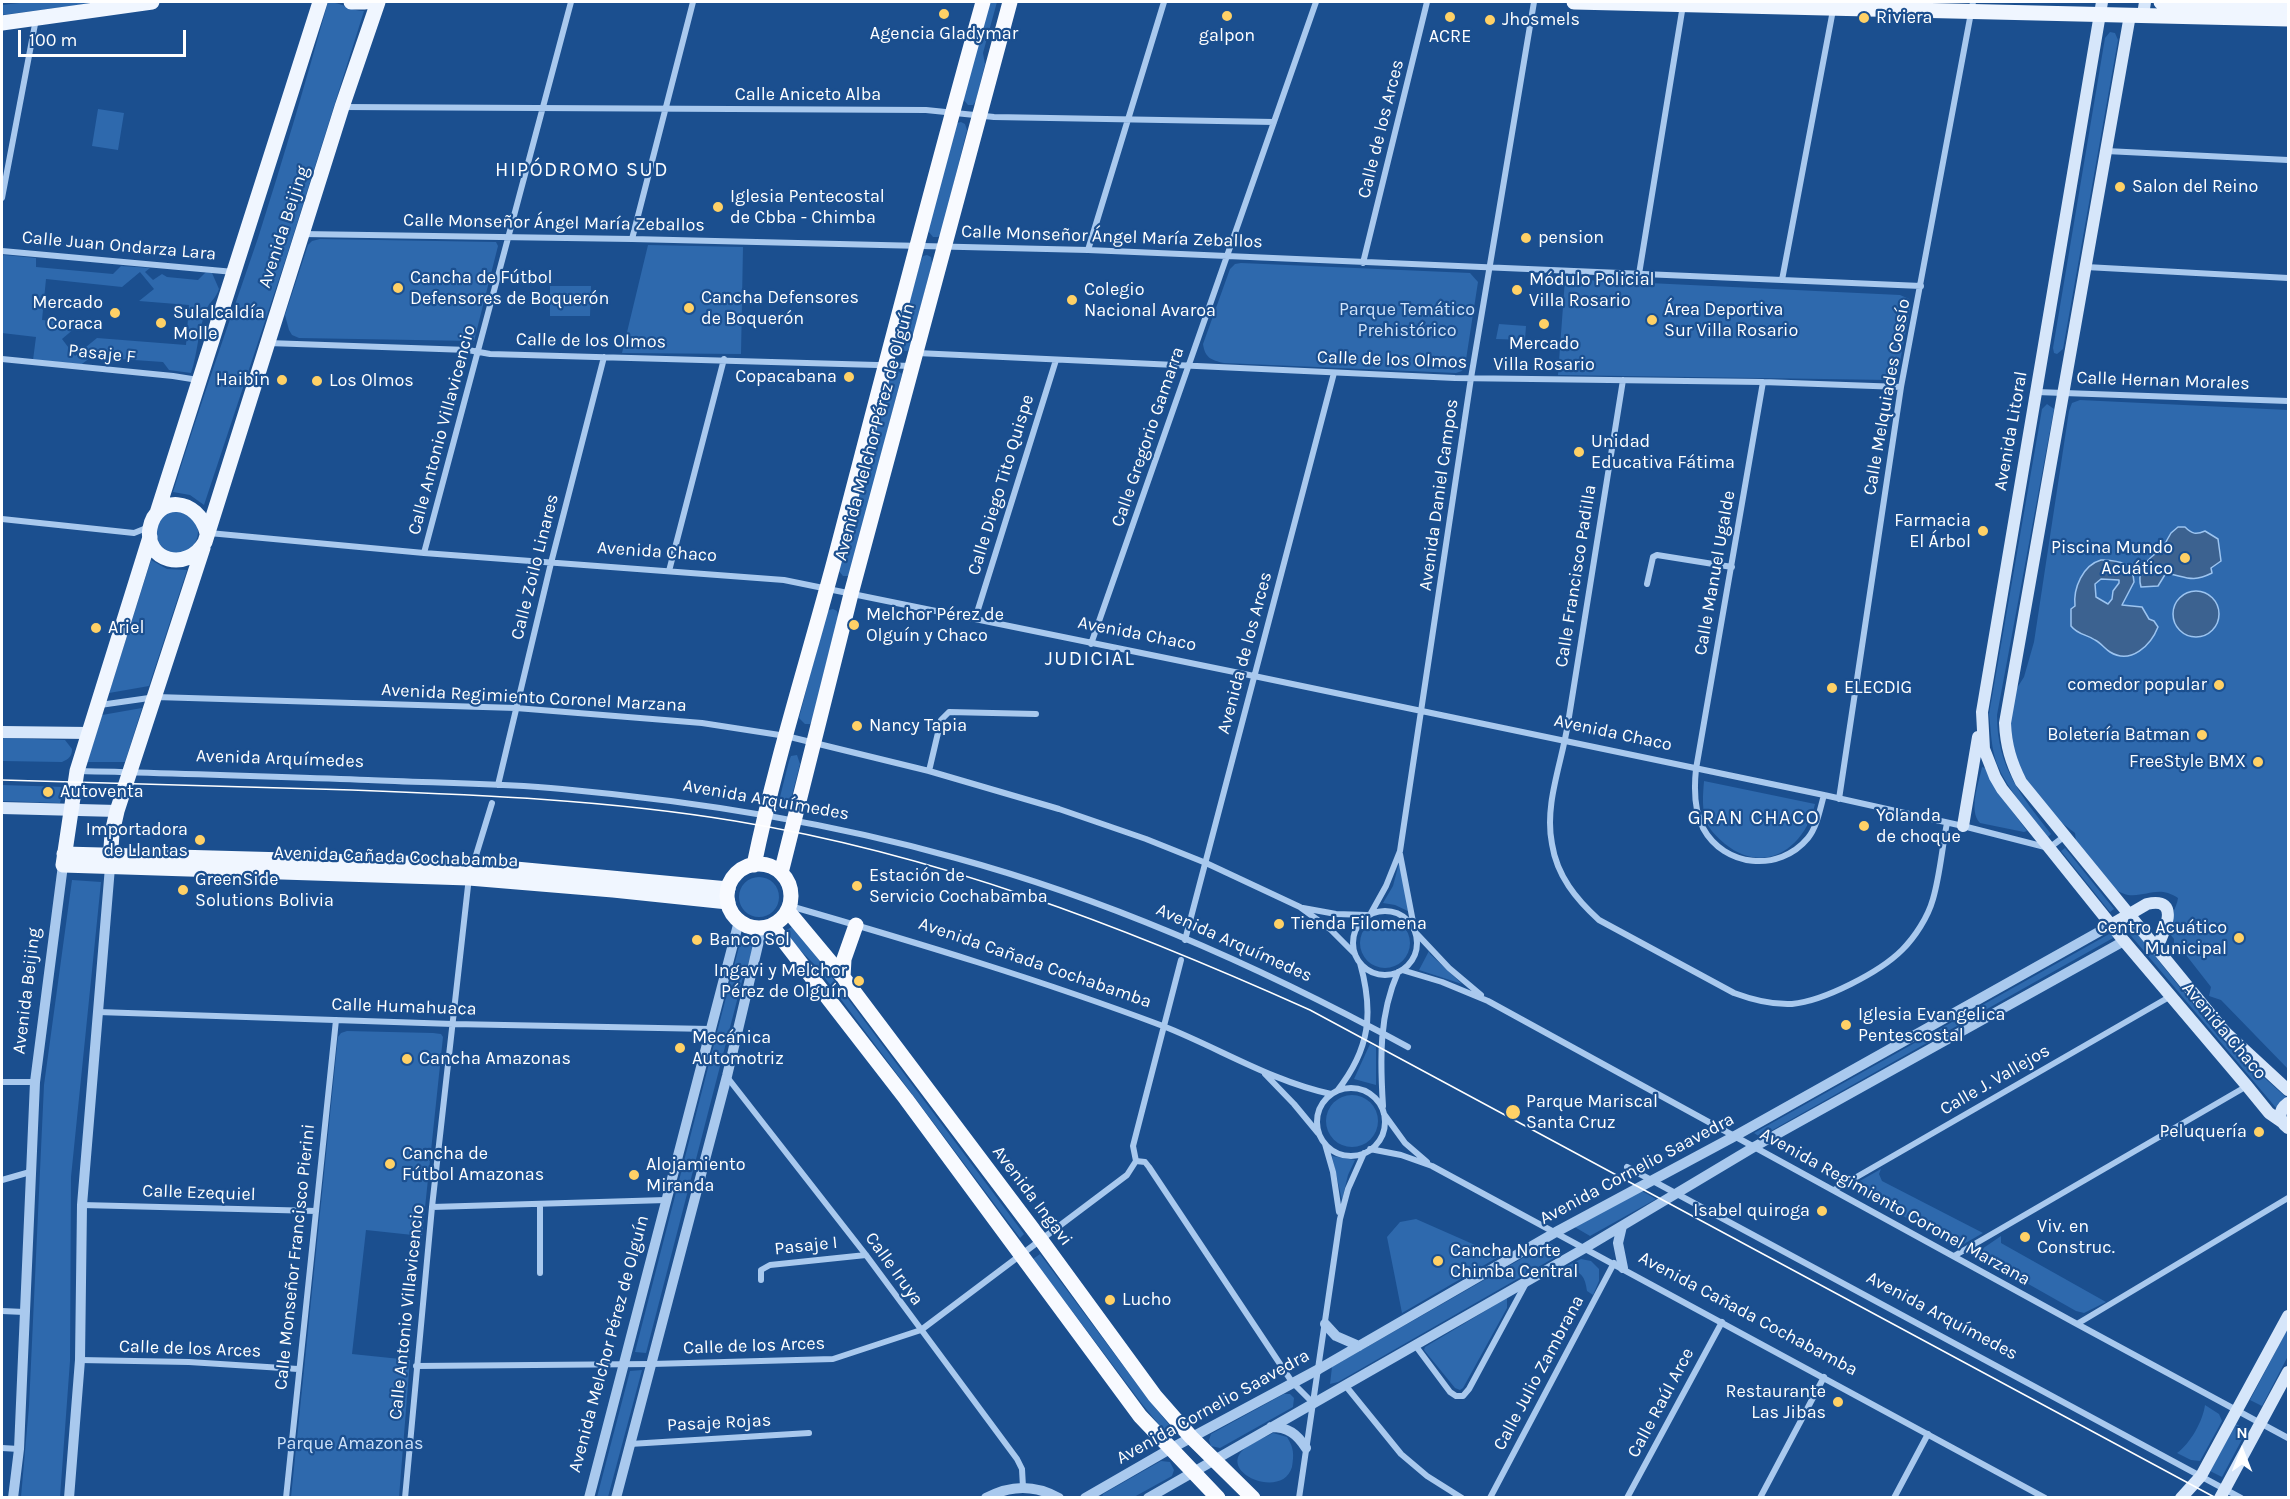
<!DOCTYPE html>
<meta charset="utf-8">
<style>
body{margin:0}
#map{position:relative;width:2290px;height:1499px;overflow:hidden;background:#1b4f8f;font-family:Karla,sans-serif}
canvas{display:block}
.frame{position:absolute;inset:0;border:3px solid #fff;pointer-events:none}
.north{position:absolute;left:2212px;top:1421px;width:60px;height:60px;-webkit-text-stroke:4px #1b4f8f;paint-order:stroke;rotate:0deg;font-size:16px;font-weight:700;line-height:24px;text-align:center;color:#fff}
.north::after{content:'';display:block;margin:auto;width:21px;height:27px;background:#fff;clip-path:polygon(50% 0,100% 100%,50% 72%,0 100%)}
.scale{position:absolute;left:18px;top:30px;width:168px;height:27px;box-sizing:border-box;border:3px solid #fff;border-top:0;padding-left:8px;font-size:18px;line-height:21px;white-space:nowrap;color:#fff;-webkit-text-stroke:4px #1b4f8f;paint-order:stroke}
</style>
<div id="map">
<canvas width="2290" height="1499"></canvas>
<div class="frame"></div>
<div class="north">N</div>
<div class="scale">100 m</div>
</div>
<script>
const context = document.querySelector('canvas').getContext('2d');
context.lineJoin = 'round';
function fill(path, color) { context.fillStyle = color; context.fill(path, 'evenodd'); }
function stroke(path, color, width, dash) { context.strokeStyle = color; context.lineWidth = width; context.lineCap = dash ? 'butt' : 'round'; context.setLineDash(dash || []); context.stroke(path); }
function drawText(font, color, halo, rows, align = 'center') {
  context.font = font + ' Karla,sans-serif'; context.lineWidth = 4.5; context.setLineDash([]); context.textBaseline = 'middle'; context.strokeStyle = halo; context.fillStyle = color; for (const [text, x, y, turn = 0] of rows) {
    context.save(); context.translate(x, y); context.rotate((+turn || 0) * Math.PI / 180); context.textAlign = isNaN(turn) ? turn : align; if (halo) context.strokeText(text, 0, 0); context.fillText(text, 0, 0); context.restore();
  }
}
fill(new Path2D(`
 M28,2h73l-99,13v-10z
 M328,2c10,-1 23,9 36,9l-77,244 -83,250 -14,-10 -17,-3c26,-85 56,-169 85,-254 25,-78 48,-157 70,-236z
 M990,2h7l-14,51 2,11 -9,37 -3,4h-5l-5,-6z
 M2110,32l5,1 3,7 -55,309 -6,5 -3,-1 -1,-5 52,-310z
 M98,109l26,4 -6,37 -26,-4z
 M961,122l4,2 2,6 -26,104 -3,3h-5l-5,-6 29,-108z
 M320,239l176,3 2,4 -24,95 -175,-3 -7,-3 -3,-5 -4,-15 23,-70 4,-4z
 M648,245l95,2 -2,107 -119,-1z
 M4,255l32,3v9l77,7 8,-8 29,2 -5,4 8,8 9,-6 5,3 31,3 8,-8 6,1 7,16c-3,9 -9,13 -12,19 -9,21 -9,44 -16,65l-22,-3 -6,-8 -72,-5 -9,7 -49,-4 3,-23 -34,-4v-77zM140,272l14,17 -15,12 50,4 -3,40 -89,-7 -22,18 -13,-17 19,-16 -39,-3 4,-41 76,8z
 M927,255l4,2 1,6 -22,85 -3,3h-5l-5,-6 24,-85 2,-4z
 M1241,263l229,10 8,9 -13,84 -3,5 -6,2 -232,-10c-13,-3 -19,-5 -21,-19l27,-75 5,-5z
 M1565,279l335,16 9,4 2,5 -13,68 -4,6 -4,2 -332,-5z
 M550,286h41l-1,30h-40z
 M1499,324l27,2 -1,14 -29,-1z
 M897,370l5,4 -51,199 -3,3h-5l-5,-6 52,-196z
 M2080,400l208,10v659l-67,-69 -12,-4 2,-9 -32,-41 -5,2v-9l-8,-10c3,-10 11,-22 12,-31 -20,-13 -30,-1 -50,-3 -14,-2 -43,-30 -50,-43 -2,-5 -2,-13 -3,-19l-26,-20 -33,-49 -7,-23 1,-42 14,-22 10,-35 35,-231 3,-8z
 M2047,404l7,5 -57,306c0,53 24,80 54,119l-3,3c-17,-22 -40,-46 -51,-73 -6,-15 -6,-34 -8,-50l53,-305z
 M156 532a21 21 0 1 1 42 0a21 21 0 1 1-42 0Z
 M151,560l16,9 20,1 -38,116 -40,7z
 M833,609l4,2 1,6 -26,104 -2,3h-5l-6,-6 27,-104 3,-4z
 M142,708l-17,54h-38l15,-47z
 M2,738l63,2 7,9c0,7 -3,10 -10,13l-60,-1z
 M797,755l3,9 -12,47 -11,-2 12,-48 2,-5z
 M1982,767l3,1 18,31 24,32 -3,1 -44,-9c-12,-12 -1,-41 2,-56z
 M1704,781l111,23c-10,44 -50,72 -90,40 -8,-7 -17,-15 -20,-26 -3,-12 -2,-25 -1,-37z
 M2,785l62,2 -4,16 -58,-2z
 M2065,848l49,61 -4,3 -49,-61z
 M1399,863l11,49 -15,-7 -12,-2 10,-17z
 M739 897a20 20 0 1 1 40 0a20 20 0 1 1-40 0Z
 M72,880l29,2 -30,295 -1,184 -10,136h-39l8,-91 15,-321z
 M1360 943a25 25 0 1 1 50 0a25 25 0 1 1-50 0Z
 M796,925l14,23 214,286 -4,4 -204,-272 -34,-34z
 M2132,927l87,110 69,62 -11,10 -150,-178z
 M2111,933l2,5 -353,199 -6,-4z
 M742,935l13,8 -13,38 -96,372 -11,-1z
 M1429,951l1,3 32,30 -43,-14z
 M347,1031l86,2 8,1 2,3 -21,199 -56,-6 -14,124 58,6 -11,137h-108l47,-460 3,-4z
 M1370,1044l6,3v38l-22,-6z
 M1326 1121a26 26 0 1 1 52 0a26 26 0 1 1-52 0Z
 M1332,1156l23,4 -7,15 -6,25z
 M1881,1169l-2,5 3,7 101,52 -21,12h-4l-95,-50 -5,-8v-5z
 M1638,1189l18,10 -66,37 -17,-10z
 M1416,1219l84,37 -98,57 -15,-76 13,-15z
 M2001,1236v7l105,59 -22,11 -8,-2 -90,-51 -4,-11z
 M1549,1243l10,5v7l-221,127 -8,2 2,-17z
 M1040,1254l108,145 27,33 -1,3 -5,2 -27,-33 -109,-145z
 M1581,1259l10,2 8,8v12l-6,14 -6,-4c-2,-16 -7,-22 -23,-20l-1,-3z
 M1507,1298v10l-44,80 -3,2 -5,-2 -31,-38 1,-3z
 M2288,1328v28l-26,50 -12,-6z
 M642,1370l-34,127h-11l33,-126z
 M1284,1394h6l4,4 -1,9 -73,41 -9,-2 -2,-6 2,-6z
 M2205,1405l14,9 3,7 -22,40 -9,-1 -14,-7c13,-9 26,-32 28,-48z
 M2236,1424l11,6 -25,47 -12,-6z
 M1273,1433l14,4c7,11 7,17 5,30 -9,32 -70,8 -51,-15 7,-8 23,-14 32,-19z
 M1161,1461l9,1 4,8 -2,6 -38,21h-32l1,-3z`), '#2e69ad');
const water = new Path2D(`
 M2178,527h7c7,7 11,8 20,4l13,8 3,22 -10,7 1,5c-20,10 -25,4 -46,0l-8,13 -17,1c-4,-14 2,-24 14,-33h4l12,-21z
 M2101,560c17,1 32,1 33,22l-12,23 20,2 7,12 5,2 4,6c-7,18 -27,38 -48,25 -5,-3 -9,-9 -15,-12 -9,-6 -17,-5 -24,-14v-17l4,-3c-2,-18 8,-41 26,-46zM2101,579l18,1v3l-6,8 -1,8 -4,5 -12,-7 -1,-13z
 M2173 614a23 23 0 1 1 46 0a23 23 0 1 1-46 0Z`);
fill(water, '#3c6290');
stroke(water, '#9cc4f0', 1.5);
stroke(new Path2D(`
 M343,107l583,3 68,7 280,5
 M2106,151l182,9
 M2,198l34,-179
 M302,234l330,5 456,11 833,36
 M632,239l61,-237
 M1088,250l76,-248
 M2,251l232,21
 M1363,263l64,-261
 M2086,267l202,11
 M1639,274l44,-269
 M1782,280l51,-270
 M268,343l200,7 22,4 422,12
 M917,353l538,25 308,4 138,5
 M2,359l171,17 25,4
 M1623,380c-18,115 -37,229 -55,343 -6,40 -24,81 -16,121 5,32 24,55 47,76l135,73c19,7 38,12 58,11 32,-3 88,-32 110,-54 13,-13 26,-33 31,-51 7,-24 9,-51 14,-76
 M1763,382l-67,387c-2,19 -2,41 7,59 21,39 76,45 105,10 9,-11 12,-29 16,-43
 M2036,392l252,9
 M2,519l132,14 15,-6
 M209,533l215,20 360,27 470,96 570,119 139,31 86,22 16,-12
 M424,553l147,-551
 M669,571l55,-212
 M1647,584l6,-27 4,-2 75,12
 M975,619l81,-259
 M1091,644l225,-642
 M100,705l56,-8 360,11 186,15 84,13 143,35 130,38 87,30 60,24 94,44 30,22 25,25
 M78,771c97,2 194,6 290,9 65,3 130,3 194,9 132,12 266,33 394,69 158,43 309,111 452,189
 M929,771l12,-51 8,-8 87,2
 M498,785l53,-222 53,-206
 M1839,799l62,-412 72,-385
 M1400,854l14,73
 M473,865l19,-62
 M790,906c125,36 251,74 373,120 56,22 108,55 168,68
 M1303,908l33,6 31,1
 M1353 943a32 32 0 1 1 64 0a32 32 0 1 1-64 0Z
 M1371,913l15,-27 14,-35 71,-473 63,-376
 M1417,934l32,34 32,27
 M1185,940l149,-567
 M1402,970l40,12 46,19 589,323 211,114
 M98,1012l355,12 257,5
 M1265,1074l29,30 24,29
 M727,1077l139,178 151,204 5,10 1,18
 M2,1082h33
 M1317 1122a34 34 0 1 1 68 0a34 34 0 1 1-68 0Z
 M1337,1091c33,-42 37,-78 23,-128
 M1383,1106c-3,-47 -4,-91 15,-134
 M1384,1114l21,29 22,19
 M1325,1144l8,28 6,40
 M1370,1149l31,6 31,11 613,332
 M1136,1161l9,1 4,5 143,215 21,21
 M1136,1161l-3,-15 48,-186
 M1627,1167l614,331
 M2,1180l28,-8
 M1834,1190l337,-194
 M540,1204v69
 M82,1205l234,6
 M432,1207l234,-7
 M1954,1256l293,-170
 M761,1280v-10l9,-5 96,-10
 M2,1311l22,1
 M2077,1324l211,-126
 M1415,1345l35,47 6,4h7l6,-7 56,-104
 M80,1360l109,2 109,7
 M416,1366l236,-2 181,-5 88,-29 206,-155 9,-14
 M1345,1385l56,69 26,22 35,22
 M630,1444l179,-11
 M2,1448l17,1
 M286,1498l50,-478
 M405,1498l27,-291 37,-330
 M1299,1498l41,-279 8,-30 16,-36
 M1490,1498l124,-235
 M1627,1498l95,-176
 M1760,1498l64,-121
 M1894,1498l34,-64`), '#a9c9ee', 6);
stroke(new Path2D(`
 M1622,1226l-4,17 5,25
 M1325,1324l11,12 23,10
 M1271,1427c17,0 26,7 35,21
 M13,1498l6,-49 16,-367 28,-217
 M69,1498l11,-138 2,-155 28,-338
 M589,1498l150,-577
 M616,1498l111,-422 35,-148
 M986,1498c24,-13 48,-14 73,0
 M1085,1498l85,-49 149,-80 237,-137 179,-96 376,-211
 M1148,1498l437,-250 169,-101 370,-206`), '#a9c9ee', 10);
stroke(new Path2D(`
 M2102,2l-120,710 2,37 11,28 7,12 122,152 123,145 22,27 13,9
 M2130,15l-125,708c1,23 6,39 16,59l204,250 63,58
 M2143,15l2,-13
 M2,732l87,1
 M2,808l115,3
 M1963,826l15,-89
 M2111,925l36,-21c36,-8 16,31 9,45
 M2288,1103c-10,7 -10,18 0,25
 M2181,1498l20,-22 87,-160
 M2220,1498l68,-126`), '#d6e6fa', 12);
stroke(new Path2D(`
 M351,2h14
 M1574,2l714,17
 M2161,2l127,3
 M2,23l150,-21
 M157,513l163,-511
 M207,533c-9,-36 -51,-38 -57,-5 -6,33 37,45 55,14l137,-435 36,-105
 M150,537l-73,234 -14,94 406,13 144,12 115,12
 M64,854l409,11 255,24
 M110,864l2,-31 5,-22 86,-263`), '#f0f6ff', 15);
stroke(new Path2D(`
 M727 896a32 32 0 1 1 64 0a32 32 0 1 1-64 0Z
 M754,865c21,-102 53,-202 80,-303 49,-187 97,-374 149,-560
 M781,873l70,-279 159,-592
 M788,911l55,66 198,263 114,156 36,41 62,61
 M772,926l134,173 234,317 78,82
 M843,977l1,-18 12,-34`), '#f8faff', 15);
stroke(new Path2D(`
 M2,780c116,3 233,7 350,10 129,5 256,10 383,31 202,33 390,106 575,189l906,488`), '#fff', 1.5);
for (const [x, y, r, color] of [
 [944,14,6,"#ffd166"],
 [1227,16,6,"#ffd166"],
 [1450,17,6,"#ffd166"],
 [1864,18,6,"#ffd166"],
 [1490,20,6,"#ffd166"],
 [2120,187,6,"#ffd166"],
 [718,207,6,"#ffd166"],
 [1526,238,6,"#ffd166"],
 [398,288,6,"#ffd166"],
 [1517,290,6,"#ffd166"],
 [1072,300,6,"#ffd166"],
 [689,308,6,"#ffd166"],
 [115,313,6,"#ffd166"],
 [1652,320,6,"#ffd166"],
 [161,323,6,"#ffd166"],
 [1544,324,6,"#ffd166"],
 [849,377,6,"#ffd166"],
 [282,380,6,"#ffd166"],
 [317,381,6,"#ffd166"],
 [1579,452,6,"#ffd166"],
 [1983,531,6,"#ffd166"],
 [2185,558,6,"#ffd166"],
 [854,625,6,"#ffd166"],
 [96,628,6,"#ffd166"],
 [2219,685,6,"#ffd166"],
 [1832,688,6,"#ffd166"],
 [857,726,6,"#ffd166"],
 [2202,735,6,"#ffd166"],
 [2258,762,6,"#ffd166"],
 [48,792,6,"#ffd166"],
 [1864,826,6,"#ffd166"],
 [200,840,6,"#ffd166"],
 [857,886,6,"#ffd166"],
 [183,890,6,"#ffd166"],
 [1279,924,6,"#ffd166"],
 [2239,938,6,"#ffd166"],
 [697,940,6,"#ffd166"],
 [859,981,6,"#ffd166"],
 [1846,1025,6,"#ffd166"],
 [680,1048,6,"#ffd166"],
 [407,1059,6,"#ffd166"],
 [1513,1112,8,"#ffd166"],
 [2259,1132,6,"#ffd166"],
 [390,1164,6,"#ffd166"],
 [634,1175,6,"#ffd166"],
 [1822,1211,6,"#ffd166"],
 [2025,1237,6,"#ffd166"],
 [1438,1261,6,"#ffd166"],
 [1110,1300,6,"#ffd166"],
 [1838,1402,6,"#ffd166"]
]) { const dot = new Path2D(); dot.arc(x, y, r, 0, 2 * Math.PI); context.fillStyle = color; context.fill(dot); stroke(dot, '#1b4f8f', 2); }
drawText('18px', '#fff', '#1b4f8f', [
 ["Riviera",1876,18],
 ["Jhosmels",1502,20],
 ["Agencia Gladymar",944,34,"center"],
 ["galpon",1227,36,"center"],
 ["ACRE",1450,37,"center"],
 ["Salon del Reino",2132,187],
 ["Iglesia Pentecostal",730,197],
 ["de Cbba - Chimba",730,218],
 ["pension",1538,238],
 ["Cancha de Fútbol",410,278],
 ["Defensores de Boquerón",410,299],
 ["Módulo Policial",1529,280],
 ["Villa Rosario",1529,301],
 ["Colegio",1084,290],
 ["Nacional Avaroa",1084,311],
 ["Cancha Defensores",701,298],
 ["de Boquerón",701,319],
 ["Mercado",103,303,"right"],
 ["Coraca",103,324,"right"],
 ["Área Deportiva",1664,310],
 ["Sur Villa Rosario",1664,331],
 ["Sulalcaldía",173,313],
 ["Molle",173,334],
 ["Mercado",1544,344,"center"],
 ["Villa Rosario",1544,365,"center"],
 ["Copacabana",837,377,"right"],
 ["Haibin",270,380,"right"],
 ["Los Olmos",329,381],
 ["Unidad",1591,442],
 ["Educativa Fátima",1591,463],
 ["Farmacia",1971,521,"right"],
 ["El Árbol",1971,542,"right"],
 ["Piscina Mundo",2173,548,"right"],
 ["Acuático",2173,569,"right"],
 ["Melchor Pérez de",866,615],
 ["Olguín y Chaco",866,636],
 ["Ariel",108,628],
 ["comedor popular",2207,685,"right"],
 ["ELECDIG",1844,688],
 ["Nancy Tapia",869,726],
 ["Boletería Batman",2190,735,"right"],
 ["FreeStyle BMX",2246,762,"right"],
 ["Autoventa",60,792],
 ["Yolanda",1876,816],
 ["de choque",1876,837],
 ["Importadora",188,830,"right"],
 ["de Llantas",188,851,"right"],
 ["Estación de",869,876],
 ["Servicio Cochabamba",869,897],
 ["GreenSide",195,880],
 ["Solutions Bolivia",195,901],
 ["Tienda Filomena",1291,924],
 ["Centro Acuático",2227,928,"right"],
 ["Municipal",2227,949,"right"],
 ["Banco Sol",709,940],
 ["Ingavi y Melchor",847,971,"right"],
 ["Pérez de Olguín",847,992,"right"],
 ["Iglesia Evangelica",1858,1015],
 ["Pentescostal",1858,1036],
 ["Mecánica",692,1038],
 ["Automotriz",692,1059],
 ["Cancha Amazonas",419,1059],
 ["Parque Mariscal",1526,1102],
 ["Santa Cruz",1526,1123],
 ["Peluquería",2247,1132,"right"],
 ["Cancha de",402,1154],
 ["Fútbol Amazonas",402,1175],
 ["Alojamiento",646,1165],
 ["Miranda",646,1186],
 ["Isabel quiroga",1810,1211,"right"],
 ["Viv. en",2037,1227],
 ["Construc.",2037,1248],
 ["Cancha Norte",1450,1251],
 ["Chimba Central",1450,1272],
 ["Lucho",1122,1300],
 ["Restaurante",1826,1392,"right"],
 ["Las Jibas",1826,1413,"right"]
], 'left');
drawText('18px', '#fff', '#1b4f8f', [
 ["Calle Aniceto Alba",808,95],
 ["Calle de los Arces",1381,129,-76],
 ["Calle Monseñor Ángel María Zeballos",554,223,1],
 ["Avenida Beijing",284,227,-72],
 ["Calle Monseñor Ángel María Zeballos",1112,237,2],
 ["Calle Juan Ondarza Lara",119,246,5],
 ["Calle de los Olmos",591,341,1],
 ["Pasaje F",102,354,6],
 ["Calle de los Olmos",1392,360,2],
 ["Calle Hernan Morales",2163,381,2],
 ["Calle Melquiades Cossío",1887,397,-80],
 ["Calle Antonio Villavicencio",442,430,-75],
 ["Avenida Litoral",2011,431,-80],
 ["Avenida Melchor Pérez de Olguín",875,432,-75],
 ["Calle Gregorio Gamarra",1148,437,-71],
 ["Calle Diego Tito Quispe",1001,485,-73],
 ["Avenida Daniel Campos",1439,495,-82],
 ["Avenida Chaco",657,552,4],
 ["Calle Zoilo Linares",535,567,-76],
 ["Calle Manuel Ugalde",1715,573,-80],
 ["Calle Francisco Padilla",1576,576,-81],
 ["Avenida Chaco",1137,634,11],
 ["Avenida de los Arces",1245,653,-75],
 ["Avenida Regimiento Coronel Marzana",534,698,3],
 ["Avenida Chaco",1613,733,12],
 ["Avenida Arquímedes",280,759,2],
 ["Avenida Arquímedes",766,800,10],
 ["Avenida Cañada Cochabamba",396,857,2],
 ["Avenida Arquímedes",1234,943,24],
 ["Avenida Cañada Cochabamba",1035,963,19],
 ["Avenida Beijing",27,991,-83],
 ["Calle Humahuaca",404,1007,2],
 ["Avenida Chaco",2224,1031,50],
 ["Calle J. Vallejos",1995,1080,-30],
 ["Avenida Cornelio Saavedra",1637,1169,-28],
 ["Calle Ezequiel",199,1193,2],
 ["Avenida Ingavi",1032,1196,53],
 ["Avenida Regimiento Coronel Marzana",1895,1207,29],
 ["Pasaje I",806,1246,-6],
 ["Calle Monseñor Francisco Pierini",295,1257,-84],
 ["Calle Iruya",894,1269,54],
 ["Calle Antonio Villavicencio",407,1312,-84],
 ["Avenida Cañada Cochabamba",1748,1314,28],
 ["Avenida Arquímedes",1942,1316,28],
 ["Avenida Melchor Pérez de Olguín",609,1344,-75],
 ["Calle de los Arces",754,1346,-2],
 ["Calle de los Arces",190,1349,2],
 ["Calle Julio Zambrana",1539,1373,-62],
 ["Calle Raúl Arce",1661,1403,-62],
 ["Avenida Cornelio Saavedra",1213,1407,-29],
 ["Pasaje Rojas",719,1423,-3]
]);
drawText('18px', '#cfe3fa', '#1b4f8f', [
 ["Parque Temático",1407,310],
 ["Prehistórico",1407,331],
 ["Parque Amazonas",350,1444]
]);
context.letterSpacing = '1.5px';
drawText('20px', '#fff', '#1b4f8f', [
 ["HIPÓDROMO SUD",582,170],
 ["JUDICIAL",1090,659],
 ["GRAN CHACO",1754,818]
]);
context.letterSpacing = '0px';
</script>
